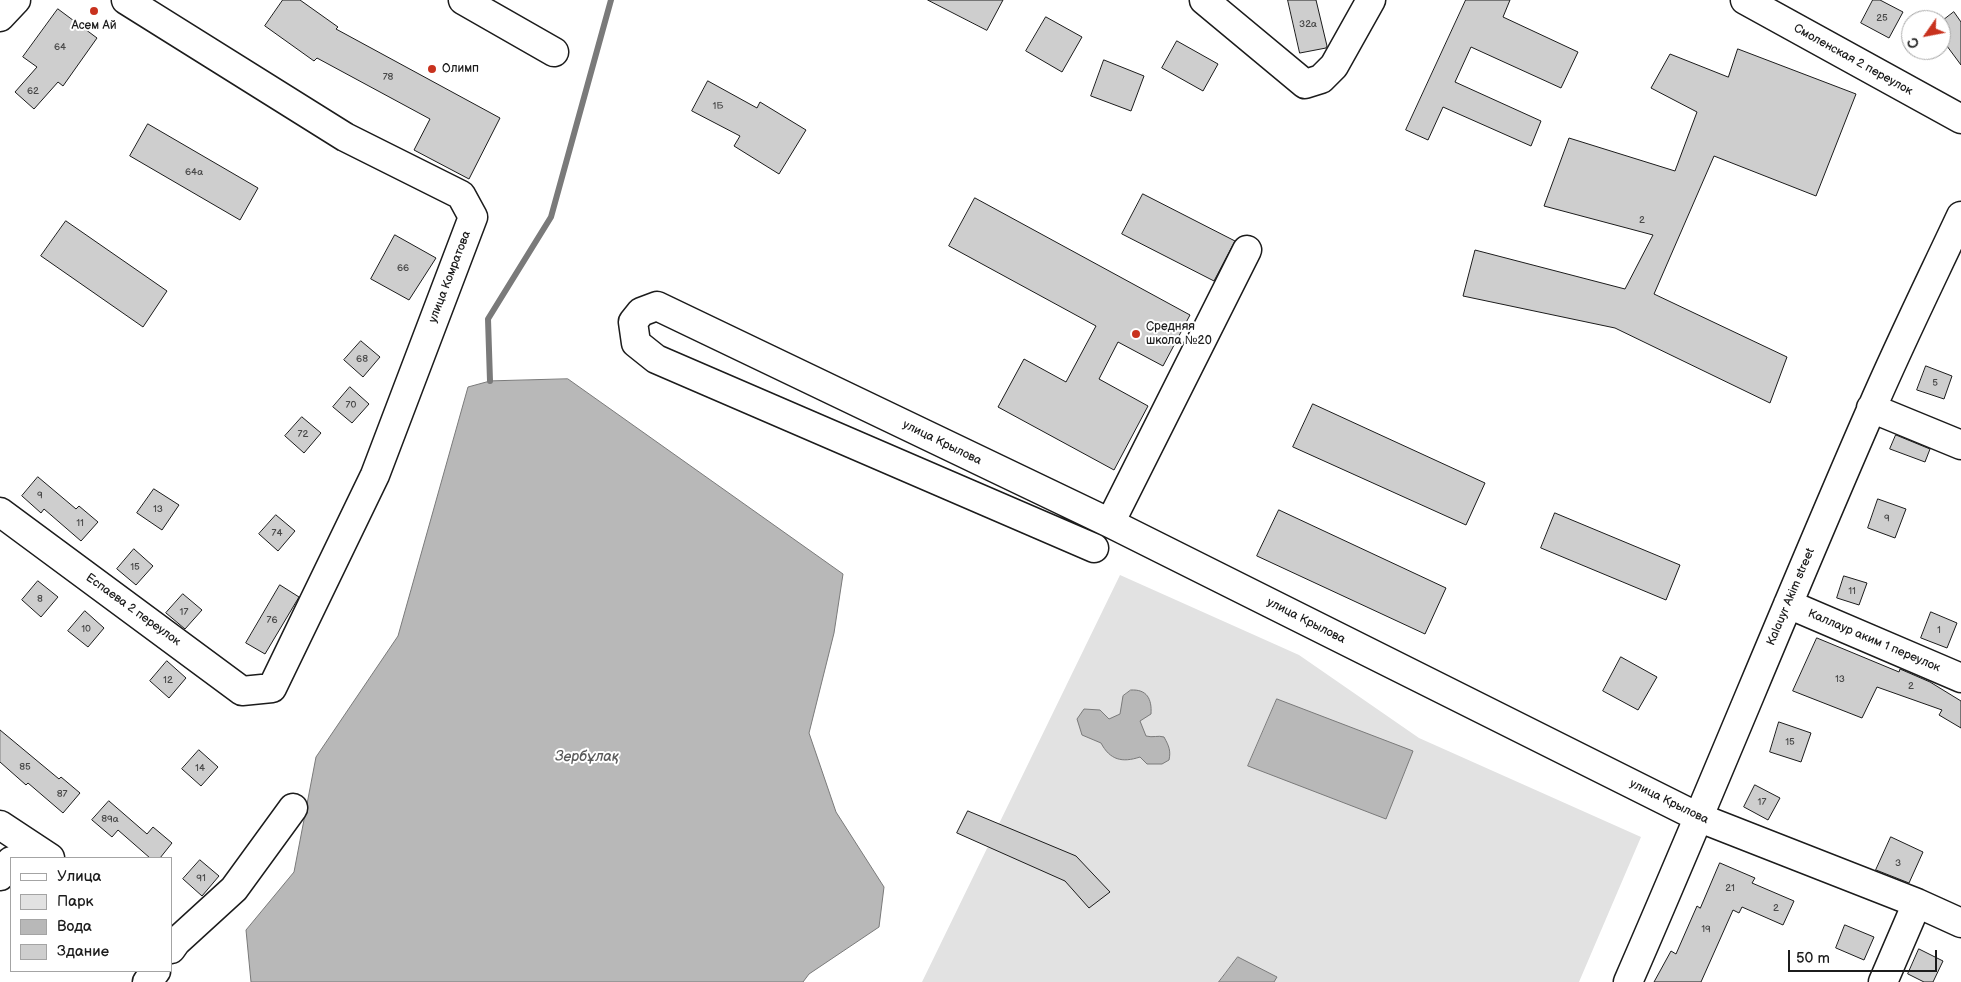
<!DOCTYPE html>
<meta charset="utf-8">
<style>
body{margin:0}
#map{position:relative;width:1961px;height:982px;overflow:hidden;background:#fff;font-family:"Balsamiq Sans",sans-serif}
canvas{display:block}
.legend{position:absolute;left:10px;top:857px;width:162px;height:115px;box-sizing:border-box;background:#fff;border:1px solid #a4a4a4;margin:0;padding:6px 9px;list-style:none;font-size:15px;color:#1c1c1c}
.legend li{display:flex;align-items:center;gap:10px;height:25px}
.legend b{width:25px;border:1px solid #a4a4a4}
.north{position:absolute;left:1901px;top:10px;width:50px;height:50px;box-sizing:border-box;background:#fff;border:1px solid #a4a4a4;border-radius:50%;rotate:237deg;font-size:14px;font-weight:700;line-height:20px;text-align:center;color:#1c1c1c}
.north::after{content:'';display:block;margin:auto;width:18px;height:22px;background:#c8321e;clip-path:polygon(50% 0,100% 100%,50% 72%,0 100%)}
.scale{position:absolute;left:1788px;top:950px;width:149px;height:22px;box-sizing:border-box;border:2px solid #1c1c1c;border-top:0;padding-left:6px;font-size:15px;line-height:18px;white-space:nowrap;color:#1c1c1c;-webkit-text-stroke:4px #fff;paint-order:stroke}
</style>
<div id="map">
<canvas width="1961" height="982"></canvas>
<ul class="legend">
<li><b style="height:6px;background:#fff"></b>Улица</li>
<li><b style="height:14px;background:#e2e2e2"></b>Парк</li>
<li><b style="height:14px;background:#b8b8b8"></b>Вода</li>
<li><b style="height:14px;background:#cecece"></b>Здание</li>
</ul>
<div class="north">С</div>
<div class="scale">50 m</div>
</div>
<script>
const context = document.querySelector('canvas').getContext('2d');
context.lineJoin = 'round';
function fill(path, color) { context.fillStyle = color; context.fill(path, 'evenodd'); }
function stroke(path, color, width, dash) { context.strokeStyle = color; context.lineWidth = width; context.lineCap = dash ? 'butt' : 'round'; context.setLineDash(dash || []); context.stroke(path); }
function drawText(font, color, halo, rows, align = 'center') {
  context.font = font + ' "Balsamiq Sans",sans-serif'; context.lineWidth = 4; context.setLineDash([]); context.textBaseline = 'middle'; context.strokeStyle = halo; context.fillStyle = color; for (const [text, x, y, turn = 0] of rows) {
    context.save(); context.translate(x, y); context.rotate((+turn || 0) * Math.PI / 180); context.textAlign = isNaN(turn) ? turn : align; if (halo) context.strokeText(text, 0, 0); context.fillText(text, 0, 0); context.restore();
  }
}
fill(new Path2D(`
 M1120,575l179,80 120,83 222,99 -62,145h-657z`), '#e2e2e2');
const water = new Path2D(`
 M568,379l275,195 -9,59 -25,100 27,79 48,75 -5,40 -70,47 -6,8h-552l-5,-52 48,-58 22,-115 82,-121 70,-249 22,-6z
 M1131,690c16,-1 21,9 20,24l-11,7 6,15c7,2 12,-1 18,1 5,9 7,14 5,23l-7,4h-15l-7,-7c-18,6 -30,3 -39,-14l-19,-8 -5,-16 7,-10 16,1 9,9 11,-5 3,-18z
 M1277,699l136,52 -27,68 -138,-53z
 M1238,957l39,20 -3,5h-55z`);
fill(water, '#b8b8b8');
stroke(water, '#7a7a7a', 1);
stroke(new Path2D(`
 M490,381l-2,-62 63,-102 60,-217`), '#7a7a7a', 6);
const building = new Path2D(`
 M283,0h17l38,27 -2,2 164,89 -31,61 -55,-29 16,-31 -113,-61 -3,3 -49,-35z
 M928,0h75l-16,30z
 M1288,0h28l11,46 -1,2 -26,5z
 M1466,0h44l-7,17 75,35 -17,36 -90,-41 -16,35 86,39 -10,25 -88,-39 -15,33 -22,-10z
 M1873,0h7l23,12 -14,26 -28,-15z
 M58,9l39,29 -34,48 -5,-4 -24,27 -19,-17 22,-25 -14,-10z
 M1954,12l7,10v43l-20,-27v-16z
 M1046,17l36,20 -20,35 -36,-21z
 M1177,41l41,23 -15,27 -41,-23z
 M1738,49l118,45 -40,102 -102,-40 -60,138 133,63 -17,46 -155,-75 -152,-32 12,-46 150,39 28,-54 -109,-29 25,-68 106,33 22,-59 -46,-24 19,-34 58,23z
 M1104,60l40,16 -13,35 -40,-15z
 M708,81l49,27 3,-6 46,28 -27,44 -45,-28 6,-10 -48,-25z
 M148,124l110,64 -18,32 -110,-64z
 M1143,194l92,47 -21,40 -92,-47z
 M975,198l215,117 -27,51 -45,-24 -19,37 49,27 -34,64 -116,-63 26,-48 42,23 30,-56 -147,-80z
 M66,221l101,70 -24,36 -102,-71z
 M395,235l41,23 -27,42 -38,-21z
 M361,341l19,16 -17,20 -19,-17z
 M1926,366l26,10 -8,23 -27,-9z
 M350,387l19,17 -17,19 -19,-16z
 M1313,404l172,79 -19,42 -173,-78z
 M302,417l19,16 -17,20 -19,-17z
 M1896,435l34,14 -5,13 -35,-13z
 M38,477l38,32 3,-3 19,16 -17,19 -37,-32 -3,4 -19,-17z
 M154,489l25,16 -17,25 -25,-17z
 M1878,499l28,10 -11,29 -27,-10z
 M1279,510l167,78 -21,46 -168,-78z
 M1555,513l125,52 -14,35 -125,-52z
 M276,515l19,16 -17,20 -19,-17z
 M134,549l19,17 -17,19 -19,-16z
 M1844,576l23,7 -8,22 -22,-7z
 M38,581l20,16 -17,20 -19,-17z
 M280,585l19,12 -34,57 -19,-11z
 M183,594l19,16 -17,19 -19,-16z
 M85,611l19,17 -16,19 -20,-16z
 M1931,612l26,11 -10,25 -26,-10z
 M1817,638l82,34 1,-3 30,13 31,19v27l-22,-13 3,-5 -65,-23 -15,31 -69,-27z
 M1621,657l36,20 -19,33 -35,-19z
 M167,661l19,17 -17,20 -19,-17z
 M1779,722l32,11 -10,29 -31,-10z
 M0,730l59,49 2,-2 19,16 -17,20 -35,-30 -2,2 -26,-23z
 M199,750l19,17 -17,19 -19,-17z
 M1755,785l25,13 -12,22 -24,-13z
 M109,801l38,33 6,-7 19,16 -12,15h-10l-32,-28 -6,7 -20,-17z
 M968,811l108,45 34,36 -21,16 -24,-27 -108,-48z
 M1891,837l32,15 -14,31 -33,-13z
 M200,860l19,16 -17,20 -19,-17z
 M1720,863l35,15 -3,5 42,18 -11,24 -41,-18 -3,6 -6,-3 -32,72h-47l17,-31 5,3 21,-48 3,2z
 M1845,925l29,12 -10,23 -28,-12z
 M1919,949l24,12 -10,21h-9l-16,-8z`);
fill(building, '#cecece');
stroke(building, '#1c1c1c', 1);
const minor = new Path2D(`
 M463,0l91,52
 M1204,0l101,84 16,-5 13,-13 37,-66
 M1745,0l216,119
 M0,17l16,-17
 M1871,408l90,37
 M0,512l242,179 30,-3 103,-213 98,-258 -12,-22 -116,-58 -219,-137
 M1110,523l137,-273
 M1094,548l-438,-189 -20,-16 -3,-21 8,-10 16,-6 453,217 590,295 217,85 44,20
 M1788,604l173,74
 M0,825l50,33
 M0,876l11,-15
 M171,949l5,-7 58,-53 59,-81
 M147,982l9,-11
 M1628,982c83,-190 160,-382 243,-572 28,-65 60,-130 90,-194
 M1883,982l34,-79`);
stroke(minor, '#1c1c1c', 31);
stroke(minor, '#fff', 28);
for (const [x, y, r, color] of [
 [94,11,5,"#c8321e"],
 [432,69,5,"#c8321e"],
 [1136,334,5,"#c8321e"]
]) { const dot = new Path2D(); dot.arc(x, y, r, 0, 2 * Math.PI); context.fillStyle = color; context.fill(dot); stroke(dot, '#fff', 2); }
drawText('10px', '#484848', null, [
 ["25",1882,18],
 ["32а",1308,24],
 ["64",60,47],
 ["78",388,77],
 ["62",33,91],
 ["1Б",718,106],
 ["64а",194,172],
 ["2",1642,220],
 ["66",403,268],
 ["68",362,359],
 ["5",1935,383],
 ["70",351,405],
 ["72",303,434],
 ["9",40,495],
 ["13",158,509],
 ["9",1887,518],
 ["11",80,523],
 ["74",277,533],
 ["15",135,567],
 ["11",1852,591],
 ["8",40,599],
 ["17",184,612],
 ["76",272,620],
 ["10",86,629],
 ["1",1939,630],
 ["13",1840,679],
 ["12",168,680],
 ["2",1911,686],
 ["15",1790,742],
 ["85",25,767],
 ["14",200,768],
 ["87",62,794],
 ["17",1762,802],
 ["89а",110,819],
 ["3",1898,863],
 ["91",201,878],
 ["21",1730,888],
 ["2",1776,908],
 ["19",1706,929]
]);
drawText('12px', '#1c1c1c', '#fff', [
 ["Асем Ай",94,26,"center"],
 ["Олимп",442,69],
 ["Средняя",1146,327],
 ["школа №20",1146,341]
], 'left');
drawText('12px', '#1c1c1c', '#fff', [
 ["Смоленская 2 переулок",1853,60,29],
 ["улица Комратова",450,277,-69],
 ["улица Крылова",942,443,26],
 ["Kalauyr Akim street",1791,597,-67],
 ["Еспаева 2 переулок",133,610,36],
 ["улица Крылова",1306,621,27],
 ["Каллаур аким 1 переулок",1874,641,23],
 ["улица Крылова",1669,802,26]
]);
drawText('italic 14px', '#5a5a5a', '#fff', [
 ["Зербұлақ",587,757]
]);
</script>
